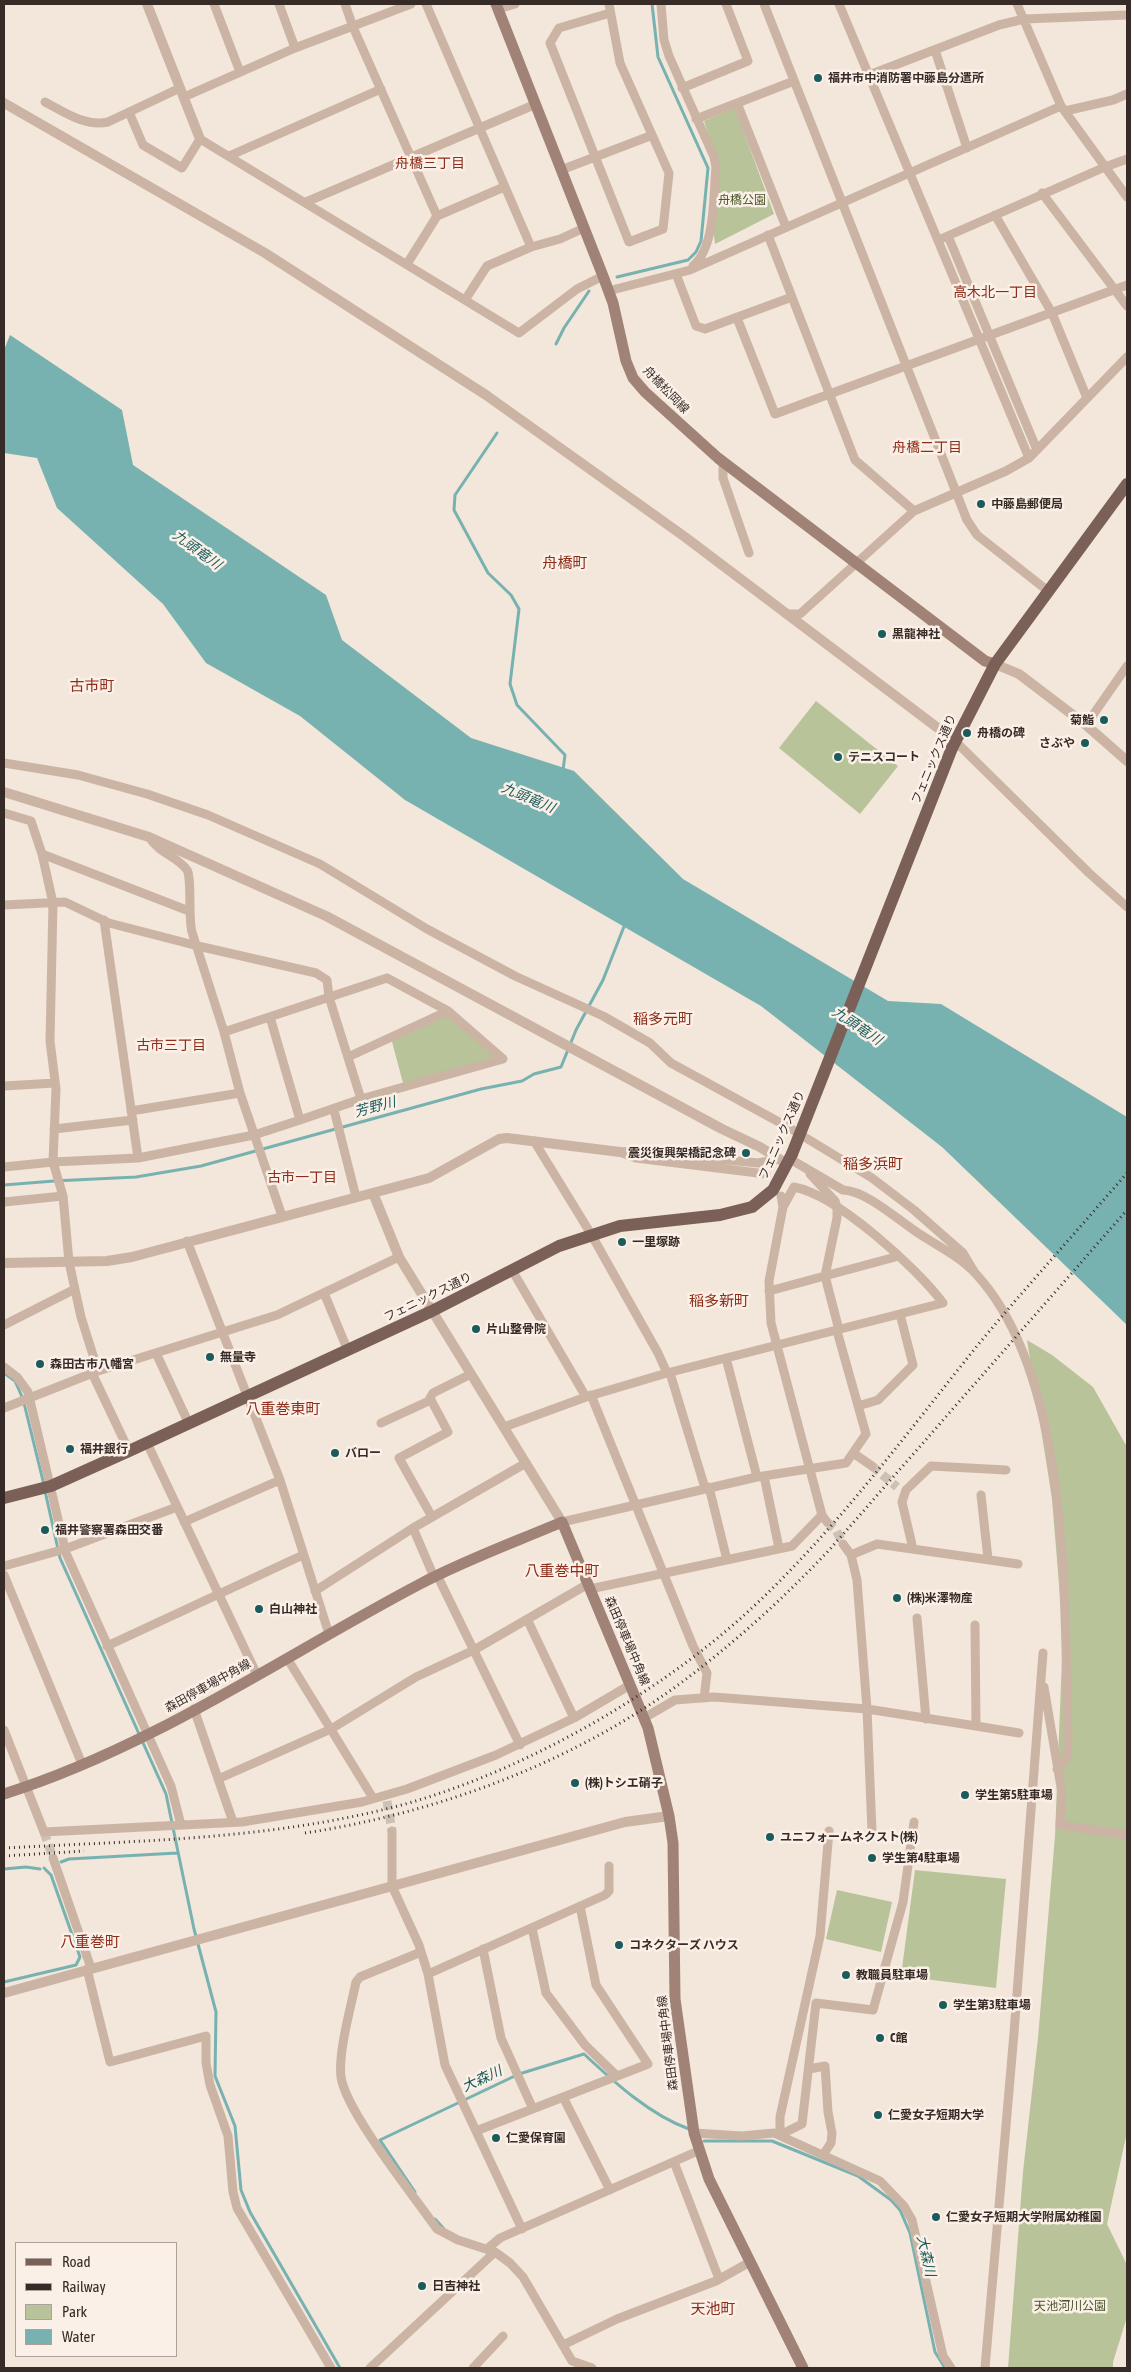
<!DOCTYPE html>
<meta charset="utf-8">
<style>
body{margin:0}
#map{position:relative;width:1131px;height:2372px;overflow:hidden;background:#f3e6da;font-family:"Asap Condensed",sans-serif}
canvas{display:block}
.frame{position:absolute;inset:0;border:5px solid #372b27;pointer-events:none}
.legend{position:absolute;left:15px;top:2242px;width:162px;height:115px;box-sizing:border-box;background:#fbf0e7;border:1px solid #ada19a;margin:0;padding:6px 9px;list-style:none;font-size:15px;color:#372b27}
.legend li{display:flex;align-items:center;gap:10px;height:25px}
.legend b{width:25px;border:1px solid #ada19a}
</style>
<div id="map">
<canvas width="1131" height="2372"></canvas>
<div class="frame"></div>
<ul class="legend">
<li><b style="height:6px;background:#7a6057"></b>Road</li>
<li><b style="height:6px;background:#372b27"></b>Railway</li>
<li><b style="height:14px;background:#b8c399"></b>Park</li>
<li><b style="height:14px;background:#77b2b1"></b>Water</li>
</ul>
</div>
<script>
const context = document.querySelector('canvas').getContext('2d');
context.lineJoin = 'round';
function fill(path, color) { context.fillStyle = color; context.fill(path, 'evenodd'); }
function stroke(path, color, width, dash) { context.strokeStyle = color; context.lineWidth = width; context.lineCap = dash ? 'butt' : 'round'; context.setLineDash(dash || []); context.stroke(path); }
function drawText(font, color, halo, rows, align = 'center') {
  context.font = font + ' "Asap Condensed","Noto Sans JP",sans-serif'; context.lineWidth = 5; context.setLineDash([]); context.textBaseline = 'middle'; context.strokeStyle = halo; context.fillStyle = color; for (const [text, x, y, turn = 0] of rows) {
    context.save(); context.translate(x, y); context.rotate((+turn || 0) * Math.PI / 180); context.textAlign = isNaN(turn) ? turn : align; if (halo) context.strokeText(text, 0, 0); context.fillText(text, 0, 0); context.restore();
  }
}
fill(new Path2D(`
 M735,108l39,106 -59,30 -2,-17 6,-58 -15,-48z
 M816,701l82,65 -38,48 -81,-66z
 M448,1011l52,49 -97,23 -12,-45z
 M1027,1340l25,15 41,32 34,60v685l-20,92 20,41v52l-14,45v6h-105l15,-196 15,-134 17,-202 8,-203 -11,-134z
 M915,1870l91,9 -10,109 -95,-12z
 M837,1890l55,12 -11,50 -55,-13z`), '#b8c399');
fill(new Path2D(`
 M10,335l112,75 11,55 193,130 16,45 129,98 103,33 109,108 205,122 53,3 186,113v208l-185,-178 -181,-141 -356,-206 -105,-84 -94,-53 -43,-59 -106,-96 -20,-50 -33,-5v-103z`), '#77b2b1');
stroke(new Path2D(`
 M617,277l71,-17 8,-8 5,-11 7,-73 -50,-111 -6,-53
 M556,344l8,-16 25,-37
 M497,433l-42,62 -1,15 34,63 23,22 8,14 -9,75 7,21 48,50 -2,15
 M4,1185l50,-4 82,-4 65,-11 280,-77 41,-8 12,-7 27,-7 15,-37 27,-50 22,-56
 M4,1373l11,8 8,18 21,86
 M45,1491l15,67 106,236 28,135 22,83 -1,64 20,50 6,64 9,22 90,156
 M61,1862l8,-3 108,-6
 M4,1869l22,-2 14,2
 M4,1982l72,-17 4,-8 -29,-82 -7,-7
 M704,2141h68l86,35 33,24 9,10 10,23 25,119 10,16
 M415,2192l-35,-52 139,-66 65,-20c30,28 66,61 105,75
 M435,2219l9,10`), '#77b2b1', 3);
stroke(new Path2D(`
 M872,1466l25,21
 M827,1522l9,8 7,14
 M387,1801l5,30
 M44,1832l9,26`), '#cdc1b6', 9, [9, 4.5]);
stroke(new Path2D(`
 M214,4l26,68
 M279,4l16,44
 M345,4l8,23 84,189
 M426,4l105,243
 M609,4l11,59 49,110 -6,56 -34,13 -79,-199 9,-15 51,-15
 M661,4l3,36 5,16 45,101 2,10c-3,29 0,79 -23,99
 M764,4l203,516 10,15 71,56
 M839,4l190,454
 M1017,4l44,102 66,91
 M498,9l17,-5
 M935,50l32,98
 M869,75l130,-50 25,-6 103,-4
 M682,88l66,-27 -22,-57
 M184,97l111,-49 116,-44
 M45,102c19,10 40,25 63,20l72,-34
 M737,103l49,124
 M1065,111l48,-11 14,-6
 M129,112l14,33 39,23 18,-29 319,194 58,-44 26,-13
 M696,119l98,-38
 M229,156l152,-67
 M561,170l89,-34
 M1042,193l85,113
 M306,202l230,-98
 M995,215l57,98 35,85
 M768,235l87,225 59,51 92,-40 23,-13 98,-101
 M948,236l89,214
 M943,238l162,-71 22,-8
 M407,264l30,-48 67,-29
 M676,274l20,52 9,3 87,-32
 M608,291l82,-21 371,-164
 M465,300l22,-34 44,-19 29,-8 24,-11
 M737,318l38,96 352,-129
 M723,463v15l26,75
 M786,614h14l114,-103
 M1086,725l41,-59
 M955,741l134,132 38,34
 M4,763l74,12 69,19 61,21 112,49 107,65 88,47 88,40 47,27 21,20 117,64 84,51 42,32 49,43 12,20
 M4,813l27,8 11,33 11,49 -3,138 6,48 -3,73 10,34 6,66 12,55 17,54
 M149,837c11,17 28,19 38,33 5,8 1,47 5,62l32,100 16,61 42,123
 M42,854l147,57
 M4,905l61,-3 44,21 89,23 118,27 11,7 2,17 32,102
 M104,920l34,238
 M270,1017l30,103 61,-21 142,-40
 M224,1032l163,-54 61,33 55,48
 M348,1057l100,-46
 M4,1086l51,-3
 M334,1110l22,87
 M131,1111l109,-18
 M54,1129l79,-9
 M534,1141l57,93 67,119 9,20
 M620,1152l16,-1 122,12 21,-4
 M622,1153l14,5 130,16
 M790,1159l53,31c24,1 55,30 75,43 18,12 43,24 58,41 95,103 88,328 92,462l-1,21 -10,12
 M4,1167l49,-5 85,-4 116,-23 46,-15
 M810,1174l25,27 2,6v11l-12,58 14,54
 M781,1196l2,11 -14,74 2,42 51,192 5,7
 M4,1202l59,-6
 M187,1241l93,239 49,154
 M512,1270l74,127
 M769,1291l130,-35
 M324,1293l24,58
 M4,1325l71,-36
 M156,1353l33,71
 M726,1358l31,119
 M4,1367l13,10 11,15 38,161 105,233 10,39
 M92,1373l37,78
 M670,1373l35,115
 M591,1395l102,251 14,27 -3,25
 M858,1406l20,-6 35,-35 -13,-51
 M4,1408l94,-37 179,-56 122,-58
 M381,1423l50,-23
 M504,1427l82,-30 81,-24 276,-70c-26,-35 -106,-108 -149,-116l-11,20
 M147,1443l110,232
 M853,1453l19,13
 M764,1476l15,72
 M709,1487l18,73
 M981,1495l7,64
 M432,1517l-33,-59 49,-26 -18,-34 3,-5 38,-19
 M184,1522l96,-42
 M562,1522l195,-45 89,-14 20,-29 -29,-103
 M413,1528l21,49
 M843,1544l8,11 26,-11 141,20
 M913,1549l-11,-47 4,-12 25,-24 75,4
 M851,1555l6,25 10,129 5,122
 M4,1566l61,-17 112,-42
 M4,1575l78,189
 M437,1575l83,170
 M590,1589l202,-43 30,-31
 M315,1591l98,-63 113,-65
 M917,1618l9,101
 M527,1619l47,99
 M107,1646l196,-91
 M287,1658l86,140
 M1044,1687l18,106 -2,32 67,10
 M194,1709l39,113
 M644,1718l31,-18 39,-3 153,12 109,17 -1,-101
 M976,1726l43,7
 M4,1730l40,102 198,-10 120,-20 45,-13 89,-34 78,-37 56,-33
 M218,1779l113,-50 85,-52 58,-27 114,-66
 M392,1831v55l27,59 9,29 17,91 77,164
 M829,1831l-9,105 -40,181v18l22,-11 14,-121 57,7 30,-108 11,-80
 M53,1858l38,110
 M532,1928l14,65 39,52 32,31
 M483,1949l18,89 32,71
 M421,1952l-61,25 -4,5c-5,25 -18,70 -15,95 5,35 73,119 96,152l21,11 37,12 15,11 13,14 49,84 20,7
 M87,1969l23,93 96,-26v27l4,22 18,51 5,56 4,16 94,160
 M428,1974l177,-79 4,-4v-25
 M809,2069l16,-3 3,46 4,21 -1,10 -8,12
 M563,2097l47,93
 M476,2131l172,-67 -52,-79 -16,-79
 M694,2133l48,3 32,-3 106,48 24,25 8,14 31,136 8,12
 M674,2162l45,117
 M487,2249l13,-11 198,-87
 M563,2345l54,-26 99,-38 34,-19
 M370,2368l125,-116
 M473,2368l30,-32
 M985,2368l29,-335 29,-380`), '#ccb4a5', 9);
stroke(new Path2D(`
 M147,4l53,135
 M4,103l261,150 221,142 199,142 270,204
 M995,664l24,10 67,51 41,36
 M4,792l145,45 177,79 396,213 38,18 27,17
 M373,1193l26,64 163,265
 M4,1263l103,-2 25,-4 297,-79 70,-39 8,-1 113,14
 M4,1993l621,-171 44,-6`), '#ccb4a5', 10);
stroke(new Path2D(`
 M496,4l107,272 10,27 13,58 7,17 12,14 73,66 267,203 10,3
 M4,1794c149,-47 279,-138 416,-210 45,-24 95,-42 142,-62l86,206 21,88 4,27 2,156 19,134 15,46 94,189`), '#a08376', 11);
stroke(new Path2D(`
 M952,748l43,-84 132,-180
 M4,1498l47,-12 78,-35 303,-140 127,-65 61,-20 100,-11 32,-8 21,-17 19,-36`), '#7a6057', 12);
stroke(new Path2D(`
 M305,1833c138,-21 278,-74 389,-160 49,-38 94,-79 137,-125l296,-338
 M4,1848c129,-7 259,-8 386,-40 120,-30 258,-107 351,-190 89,-80 161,-179 236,-272 49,-59 100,-115 150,-173
 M4,1856l80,-5`), '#372b27', 3, [1, 4]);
stroke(new Path2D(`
 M792,1154l160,-406`), '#7a6057', 12);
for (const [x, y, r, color] of [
 [818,78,5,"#1a5c5c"],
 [981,504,5,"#1a5c5c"],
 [882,634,5,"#1a5c5c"],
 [1104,720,5,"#1a5c5c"],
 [967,733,5,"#1a5c5c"],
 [1085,743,5,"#1a5c5c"],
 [838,757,5,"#1a5c5c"],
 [746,1153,5,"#1a5c5c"],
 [622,1242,5,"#1a5c5c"],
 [476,1329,5,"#1a5c5c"],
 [210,1357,5,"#1a5c5c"],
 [40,1364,5,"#1a5c5c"],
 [70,1449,5,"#1a5c5c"],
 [335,1453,5,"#1a5c5c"],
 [45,1530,5,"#1a5c5c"],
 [897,1598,5,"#1a5c5c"],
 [259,1609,5,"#1a5c5c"],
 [575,1783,5,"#1a5c5c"],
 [965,1795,5,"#1a5c5c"],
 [770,1837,5,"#1a5c5c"],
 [872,1858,5,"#1a5c5c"],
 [619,1945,5,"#1a5c5c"],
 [846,1975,5,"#1a5c5c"],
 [943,2005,5,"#1a5c5c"],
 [880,2038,5,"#1a5c5c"],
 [878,2115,5,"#1a5c5c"],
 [496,2138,5,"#1a5c5c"],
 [936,2217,5,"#1a5c5c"],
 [422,2286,5,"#1a5c5c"]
]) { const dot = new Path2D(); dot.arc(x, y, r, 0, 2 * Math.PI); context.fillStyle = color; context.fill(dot); stroke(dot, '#fbf0e7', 2); }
drawText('bold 12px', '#372b27', '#fbf0e7', [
 ["福井市中消防署中藤島分遣所",828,78],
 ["中藤島郵便局",991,504],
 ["黒龍神社",892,634],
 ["菊鮨",1094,720,"right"],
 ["舟橋の碑",977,733],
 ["さぶや",1075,743,"right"],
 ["テニスコート",848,757],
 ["震災復興架橋記念碑",736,1153,"right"],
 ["一里塚跡",632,1242],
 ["片山整骨院",486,1329],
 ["無量寺",220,1357],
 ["森田古市八幡宮",50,1364],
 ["福井銀行",80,1449],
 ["バロー",345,1453],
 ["福井警察署森田交番",55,1530],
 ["(株)米澤物産",907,1598],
 ["白山神社",269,1609],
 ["(株)トシエ硝子",585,1783],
 ["学生第5駐車場",975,1795],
 ["ユニフォームネクスト(株)",780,1837],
 ["学生第4駐車場",882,1858],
 ["コネクターズ ハウス",629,1945],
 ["教職員駐車場",856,1975],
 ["学生第3駐車場",953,2005],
 ["C館",890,2038],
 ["仁愛女子短期大学",888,2115],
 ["仁愛保育園",506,2138],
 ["仁愛女子短期大学附属幼稚園",946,2217],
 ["日吉神社",432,2286]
], 'left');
drawText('12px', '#495729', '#fbf0e7', [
 ["舟橋公園",742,200],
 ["天池河川公園",1070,2306]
]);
drawText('12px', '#372b27', '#fbf0e7', [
 ["舟橋松岡線",666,390,46],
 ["フェニックス通り",934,759,-67],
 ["フェニックス通り",782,1135,-66],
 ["フェニックス通り",428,1297,-26],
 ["森田停車場中角線",627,1641,67],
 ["森田停車場中角線",208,1686,-29],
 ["森田停車場中角線",668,2043,-97]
]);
drawText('14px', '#8c2e1a', '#fbf0e7', [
 ["舟橋三丁目",430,164],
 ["高木北一丁目",995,293],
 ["舟橋二丁目",927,448],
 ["古市三丁目",171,1046],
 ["古市一丁目",302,1178]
]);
drawText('italic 14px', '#1a5c5c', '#fbf0e7', [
 ["九頭竜川",197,550,36],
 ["九頭竜川",528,798,23],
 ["九頭竜川",857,1026,34],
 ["芳野川",375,1107,-15],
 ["大森川",482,2079,-25],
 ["大森川",926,2256,77]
]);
drawText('15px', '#8c2e1a', '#fbf0e7', [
 ["舟橋町",565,563],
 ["古市町",92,686],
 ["稲多元町",663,1019],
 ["稲多浜町",873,1164],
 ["稲多新町",719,1301],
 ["八重巻東町",283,1409],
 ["八重巻中町",562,1571],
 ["八重巻町",90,1942],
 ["天池町",713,2309]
]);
</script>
